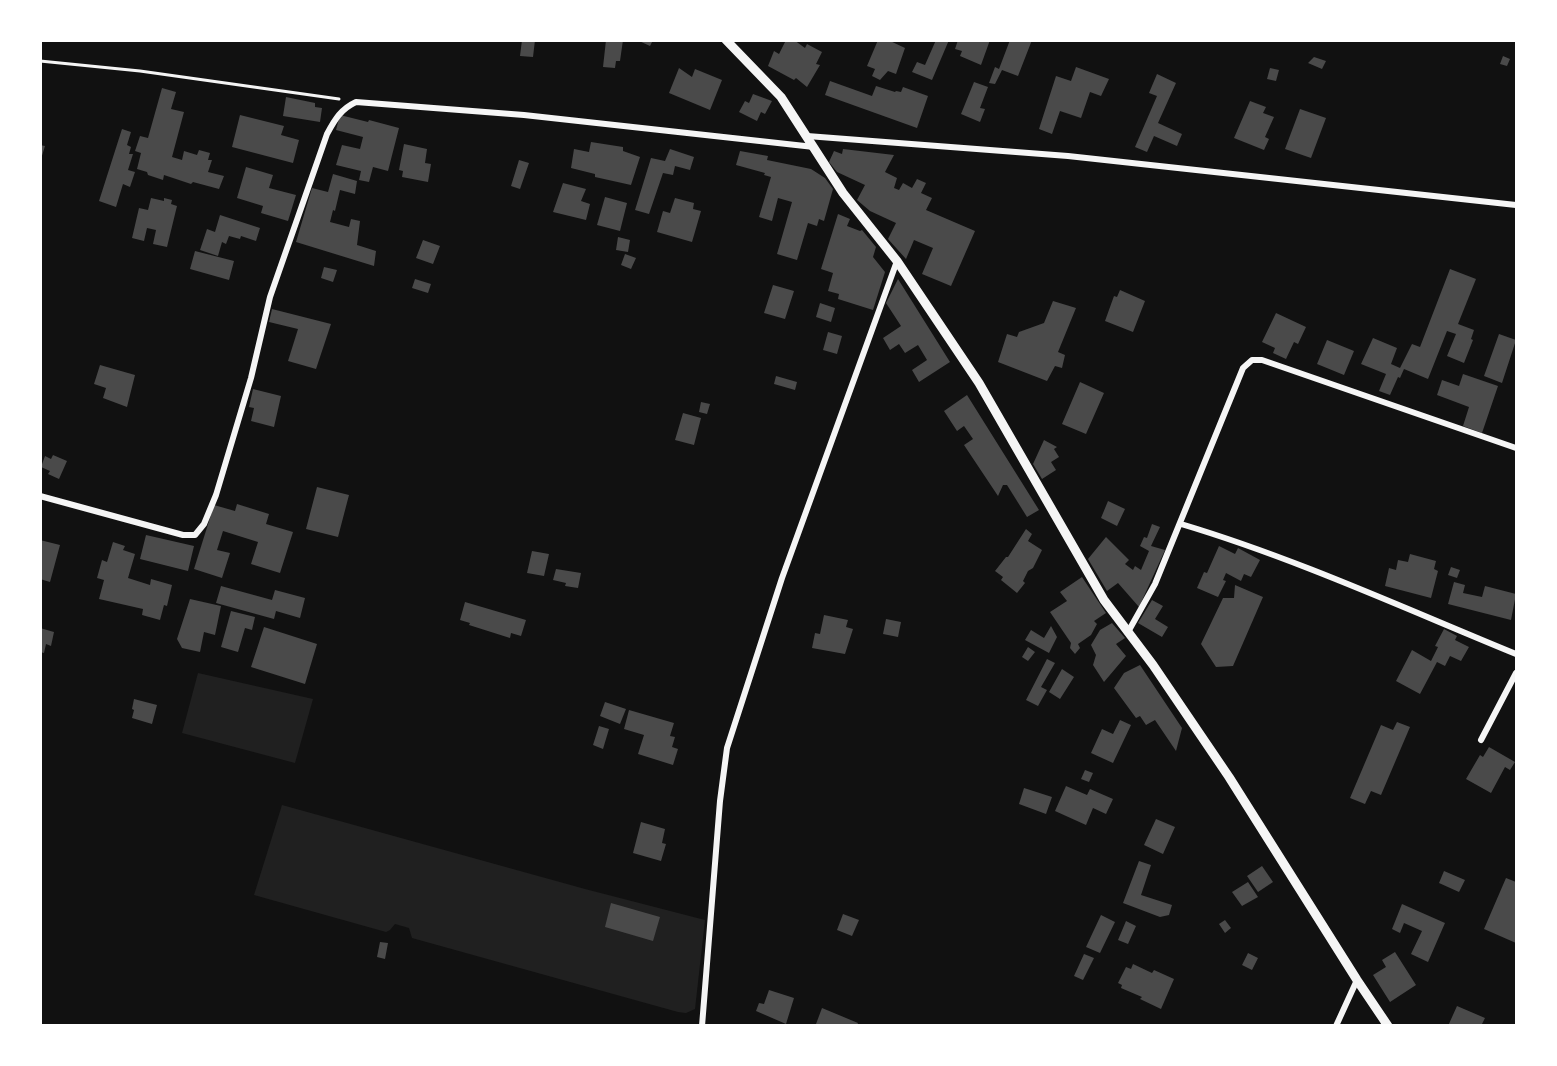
<!DOCTYPE html>
<style>
body{margin:0}
#map{position:relative;width:1557px;height:1066px;overflow:hidden;background:#111;font-family:Figtree,sans-serif}
canvas{display:block}
.frame{position:absolute;inset:0;border:42px solid #fff;pointer-events:none}
</style>
<div id="map">
<canvas width="1557" height="1066"></canvas>
<div class="frame"></div>
</div>
<script>
const context = document.querySelector('canvas').getContext('2d');
context.lineJoin = 'round';
function fill(path, color) { context.fillStyle = color; context.fill(path, 'evenodd'); }
function stroke(path, color, width, dash) { context.strokeStyle = color; context.lineWidth = width; context.lineCap = dash ? 'butt' : 'round'; context.setLineDash(dash || []); context.stroke(path); }
fill(new Path2D(`
 M198,673l115,26 -18,64 -113,-30z
 M282,805l303,84 120,31 -10,89 -9,4 -8,-1 -266,-74 -3,-10 -14,-4 -5,6 -4,2 -132,-37z`), '#202020');
fill(new Path2D(`
 M522,40h13l-2,17 -13,-1z
 M606,40h17l-3,21h-4l-1,7 -12,-1z
 M637,40h16l-3,6z
 M786,40h8l11,8 2,-4 15,8 -6,12 4,1 -13,22 -11,-9 -2,2 -26,-14 6,-15 5,3z
 M878,40h10l17,8 -9,26 -8,-3 -8,9 -8,-4 3,-7 -8,-3z
 M936,40h13l-17,40 -20,-8 5,-10 8,3z
 M958,40h32l-9,25 -21,-9 2,-5 -7,-2z
 M1010,40h22l-14,36 -16,-6 -7,14 -6,-1 6,-16 4,2z
 M1503,56l7,3 -3,7 -7,-2z
 M1314,57l12,4 -4,8 -14,-6z
 M1076,67l33,12 -8,17 -11,-4 -9,26 -21,-7 -8,23 -13,-5 17,-53 15,5z
 M679,68l13,9 3,-8 27,11 -12,30 -41,-17z
 M1270,68l9,2 -3,11 -9,-2z
 M1157,74l19,9 -18,40 24,11 -5,12 -23,-10 -7,16 -12,-5 22,-51 -8,-3z
 M830,81l42,15 4,-10 19,6 1,-1 5,1 2,-5 25,9 -11,32 -92,-33z
 M974,82l14,5 -8,21 5,1 -5,13 -19,-8z
 M162,88l14,4 -5,17 13,3 -12,45 10,3 2,-9 13,4 2,-5 11,3 -2,7h4l-4,12 16,4 -5,13 -26,-7 -2,2 -27,-9 -1,5 -15,-5 -1,-3 -10,-3 4,-16 -6,-2 5,-15 8,2z
 M753,94l19,7 -7,13 -4,-2 -4,9 -18,-9 6,-11 4,2z
 M286,97l29,6v4l7,1 -2,14 -37,-6z
 M1250,101l16,6 -3,6 11,4 -9,20 4,2 -5,11 -30,-12z
 M1300,109l26,9 -15,40 -26,-9z
 M240,115l44,11 -3,9 18,5 -6,23 -61,-16z
 M340,115l28,7 1,-2 30,8 -11,43 -15,-4 -4,15 -10,-2 2,-9 -25,-6 6,-20 18,4 3,-12 -27,-7z
 M122,129l9,3 -4,13 4,2 -2,7h4l-5,16 7,2 -5,15 -7,-3 -7,23 -17,-6z
 M591,142l32,5v4l17,6 -9,28 -36,-8v-3l-24,-6 3,-19 15,3z
 M404,144l23,5 -2,14 6,1 -3,18 -26,-5 1,-6 -4,-1z
 M40,145l5,1 -4,13h-1z
 M670,149l24,8 -4,13 -15,-4 -2,9 -10,-2 -14,41 -14,-4 16,-52 14,3z
 M843,149l51,6 -9,17 12,6 -3,10 5,2 4,-7 9,5 5,-9 9,4 -5,10 11,5 -6,12 49,21 -24,55 -29,-12 11,-26 -19,-8 -8,19 -18,-20 8,-16 -26,-12 -13,-11 8,-15 -28,-13 -8,-10 5,-11 8,3z
 M740,151l28,5 -1,4 44,9 14,9 8,11 -9,32 -5,-2 -2,7 -9,-3 -11,37 -20,-6 15,-52 -14,-4 -6,23 -13,-4 12,-40 -7,-2 1,-2 -29,-8z
 M519,160l10,3 -9,26 -9,-3z
 M246,167l27,8 -4,13 27,7 -8,26 -27,-8 2,-7 -26,-8z
 M333,174l24,7 -2,13 -15,-4 -5,21 -2,-1 -3,12 19,5 2,-8 9,2 -3,24 19,6 -2,15 -78,-24 16,-54 16,4z
 M563,183l23,6 -5,12 9,3 -4,16 -33,-8z
 M605,197l22,6 -7,28 -23,-6z
 M151,198l13,3v-3l8,2 -1,4 6,2 -10,41 -14,-3 3,-14 -9,-2 -3,13 -12,-3 7,-30 9,2z
 M675,198l19,5 -1,6 8,2 -9,31 -35,-10 6,-21 7,2z
 M838,214l12,5 -3,7 13,5 2,-1 14,17 -3,10 12,15 -12,38 -35,-11 1,-5 -11,-3 5,-18 -12,-4z
 M220,215l40,13 -4,13 -15,-5 -1,3 -11,-3 -3,8 -4,-2 -4,14 -18,-6 7,-21 8,3z
 M618,237l12,3 -2,12 -12,-2z
 M423,240l17,6 -7,18 -17,-6z
 M195,251l39,10 -5,19 -39,-11z
 M625,254l11,4 -5,11 -10,-4z
 M324,267l13,3 -4,12 -12,-4z
 M1450,269l26,10 -18,45 16,6 -3,9 2,1 -9,23 -17,-7 9,-22 -9,-3 -19,48 -24,-10 -4,9 -2,-1 -8,18 -11,-4 7,-17 -25,-10 12,-26 24,10 -6,16 9,4 12,-24 8,3z
 M415,279l16,5 -3,9 -16,-5z
 M898,279l52,83 -31,20 -7,-12 15,-10 -9,-15 -13,8 -6,-9 -9,6 -7,-12 18,-12 -15,-23z
 M773,285l21,6 -9,28 -21,-6z
 M1120,290l25,11 -12,31 -28,-11 9,-25 3,1z
 M1053,301l23,7 -18,44 7,3 -3,13 -7,-2 -8,15 -49,-19 9,-28 10,3 2,-5 25,-9z
 M820,303l15,5 -4,14 -15,-5z
 M272,309l59,15 -15,45 -28,-8 10,-32 -29,-7z
 M1276,313l30,14 -8,17 -4,-2 -8,17 -13,-6 2,-5 -13,-6z
 M828,332l14,4 -5,18 -14,-4z
 M1499,334l17,6 -14,43 -18,-7z
 M1327,340l27,11 -10,24 -27,-11z
 M100,365l35,10 -8,32 -24,-9 3,-10 -12,-4z
 M1463,374l35,12 -16,47 -19,-7 6,-19 -32,-12 5,-15 17,6z
 M776,376l21,6 -2,8 -21,-6z
 M1080,382l24,11 -18,41 -24,-10z
 M253,389l28,7 -7,31 -23,-6 3,-13 -5,-1z
 M967,395l72,115 -12,7 -20,-32h-4l-5,11 -34,-51 9,-6 -9,-13 -7,5 -13,-20z
 M701,402l9,2 -3,10 -8,-2z
 M683,413l18,5 -7,27 -19,-5z
 M1044,440l13,7 -3,2 5,8 -8,5 5,8 -14,9 -9,-15z
 M53,455l14,6 -8,18 -11,-5 2,-3 -9,-4 4,-11 6,3z
 M317,487l32,8 -11,42 -32,-8z
 M1108,501l17,8 -8,17 -16,-8z
 M237,504l32,10 -3,10 27,8 -13,41 -29,-9 7,-22 -35,-11 -6,19 13,3 -8,25 -28,-9 20,-64 21,6z
 M1152,524l8,3 -9,19 14,4 -26,57 -21,-24 -11,8 -19,-32 18,-22 23,23 -4,4 8,6 2,-4 6,4 8,-19 -9,-5 4,-9 3,1z
 M1026,529l6,5 -4,7 14,9 -9,18 -5,3 -5,10 2,2 -8,10 -16,-13 2,-3 -8,-6 11,-14h2z
 M146,535l48,11 -6,25 -48,-12z
 M40,540l20,5 -10,37 -10,-3z
 M113,542l12,4 -2,4 12,4 -7,24 22,7 1,-6 21,6 -5,21 -3,-1 -4,15 -18,-5 1,-6 -44,-10 5,-19 -7,-2 5,-18 5,2z
 M1219,546l16,8 3,-6 22,12 -9,17 -7,-3 -3,7 -15,-8 -3,7 3,1 -8,16 -21,-9 7,-16 3,1z
 M532,551l17,3 -5,22 -17,-3z
 M1410,554l26,7 -2,8 4,2 -7,27 -46,-12 4,-18 7,2 2,-10 10,2z
 M1451,567l9,3 -3,8 -9,-3z
 M556,569l25,4 -3,15 -13,-2 1,-3 -13,-3z
 M1082,577l24,36 -12,8 3,3 -6,11 -13,9 2,4 -5,6 -5,-6 1,-5 -21,-31 17,-11 -7,-9z
 M1454,582l11,3 -2,8 19,4 3,-11 31,8 -5,26 -63,-16z
 M1235,585l28,12 -30,69 -17,1 -15,-23 22,-46h11z
 M221,586l51,14 3,-10 30,8 -5,20 -24,-7 -2,8 -58,-16z
 M190,599l31,7 -6,29 -11,-3 -4,20 -18,-4 -5,-9z
 M1152,600l11,6 -8,13 13,8 -6,10 -24,-14z
 M465,602l61,18 -5,16 -10,-3 -1,5 -41,-13 1,-2 -10,-3z
 M231,611l24,6 -3,13 -7,-2 -7,24 -17,-5z
 M824,615l24,5 -2,7 7,2 -8,25 -33,-6 3,-15 5,1z
 M886,619l15,3 -3,15 -15,-3z
 M1112,623l13,15 -9,6 10,12 -22,26 -11,-17 3,-10 -5,-10 9,-15z
 M1051,626l6,11 -8,16 -24,-13 6,-10 13,8z
 M264,627l53,17 -12,40 -54,-17z
 M40,628l14,4 -3,14 -5,-2 -2,9 -4,-1z
 M1444,629l13,7 -2,4 14,7 -8,14 -11,-5 -5,10 -8,-4 -17,32 -24,-13 16,-31 19,11 7,-14 -3,-1z
 M1028,647l7,5 -7,9 -6,-4z
 M1047,659l8,4 -14,24 6,3 -9,16 -12,-6z
 M1140,665l42,63 -6,23 -21,-31 -9,5 -6,-9 -4,2 -22,-30 10,-15z
 M1062,669l12,8 -14,22 -11,-7z
 M134,699l23,6 -5,19 -20,-6 2,-8 -2,-1z
 M605,702l21,7 -6,15 -20,-8z
 M629,710l45,13 -4,13 5,1 -3,10 6,2 -5,16 -35,-11 6,-19 -20,-6z
 M1120,720l11,5 -18,38 -22,-10 11,-24 11,5z
 M1397,722l13,5 -29,68 -10,-4 -6,13 -15,-6 31,-73 12,5z
 M599,726l10,3 -6,20 -10,-4z
 M1489,747l26,15 -5,8 -5,-3 -14,26 -25,-14 14,-24 3,2z
 M1085,770l8,3 -4,9 -8,-3z
 M1066,786l21,9 3,-6 23,10 -7,15 -13,-6 -7,17 -31,-14z
 M1024,788l28,9 -6,17 -27,-10z
 M1156,819l19,8 -12,27 -19,-9z
 M641,822l24,7 -3,14 4,1 -5,17 -28,-8z
 M1139,861l12,4 -10,30 31,10 -3,10 -9,2 -37,-14z
 M1262,866l11,16 -15,10 -11,-16z
 M1444,871l21,9 -6,12 -20,-9z
 M1506,878l10,4v61l-32,-14z
 M1248,882l10,15 -16,9 -10,-14z
 M611,903l49,14 -7,24 -48,-14z
 M1402,904l43,19 -17,39 -17,-8 11,-23 -18,-8 -4,10 -8,-4z
 M843,914l16,6 -7,16 -15,-6z
 M1101,915l14,7 -15,31 -14,-6z
 M1225,920l6,8 -6,5 -6,-9z
 M1126,921l10,5 -8,18 -10,-4z
 M380,942l8,1 -3,16 -8,-2z
 M1395,952l21,33 -26,17 -17,-27 13,-8 -4,-7z
 M1248,953l10,5 -6,12 -10,-5z
 M1084,954l10,4 -11,22 -9,-4z
 M1133,964l19,9 2,-3 20,9 -13,30 -21,-10 2,-2 -21,-9 1,-3 -4,-2 8,-16 5,2z
 M769,990l25,8 -8,26 -30,-13 3,-8 5,1z
 M1457,1006l28,12 -4,8h-33z
 M822,1008l36,15 -1,3h-36l-5,-2z`), '#4a4a4a');
stroke(new Path2D(`
 M40,61l100,10 199,28`), '#f5f5f5', 3);
stroke(new Path2D(`
 M807,136l261,20 448,49
 M40,496l143,39h12l9,-11 12,-29 35,-117 19,-81 57,-163c8,-15 14,-25 29,-32l168,13 290,32
 M1181,524c114,34 225,85 335,130
 M1128,632l27,-48 88,-216 9,-8h10l254,88
 M1481,740l35,-67
 M702,1026l18,-225 7,-53 55,-170 115,-317
 M1336,1026l21,-46`), '#f5f5f5', 6);
stroke(new Path2D(`
 M726,40l55,57 62,96 54,68 82,122 125,217 49,65 76,112 128,203 31,46`), '#f5f5f5', 9);
</script>
